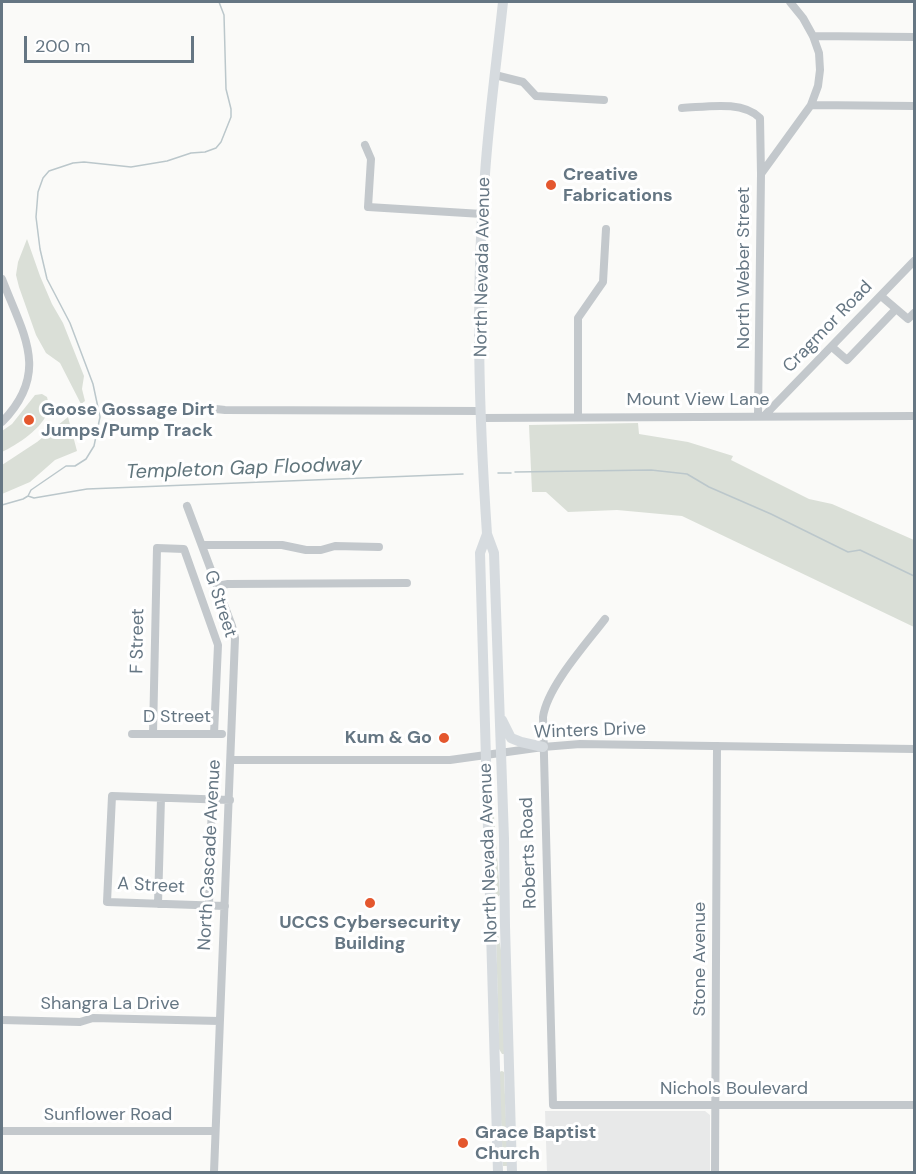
<!DOCTYPE html>
<style>
body{margin:0}
#map{position:relative;width:916px;height:1174px;overflow:hidden;background:#fafaf8;font-family:"DM Sans",sans-serif}
canvas{display:block}
.frame{position:absolute;inset:0;border:3px solid #657683;pointer-events:none}
.scale{position:absolute;left:24px;top:36px;width:170px;height:27px;box-sizing:border-box;border:3px solid #657683;border-top:0;padding-left:8px;font-size:18px;line-height:21px;white-space:nowrap;color:#657683;-webkit-text-stroke:4px #fff;paint-order:stroke}
</style>
<div id="map">
<canvas width="916" height="1174"></canvas>
<div class="frame"></div>
<div class="scale">200 m</div>
</div>
<script>
const context = document.querySelector('canvas').getContext('2d');
context.lineJoin = 'round';
function fill(path, color) { context.fillStyle = color; context.fill(path, 'evenodd'); }
function stroke(path, color, width, dash) { context.strokeStyle = color; context.lineWidth = width; context.lineCap = dash ? 'butt' : 'round'; context.setLineDash(dash || []); context.stroke(path); }
function drawText(font, color, halo, rows, align = 'center') {
  context.font = font + ' "DM Sans",sans-serif'; context.lineWidth = 6; context.setLineDash([]); context.textBaseline = 'middle'; context.strokeStyle = halo; context.fillStyle = color; for (const [text, x, y, turn = 0] of rows) {
    context.save(); context.translate(x, y); context.rotate((+turn || 0) * Math.PI / 180); context.textAlign = isNaN(turn) ? turn : align; if (halo) context.strokeText(text, 0, 0); context.fillText(text, 0, 0); context.restore();
  }
}
fill(new Path2D(`
 M545,1111h160l5,4v57h-163z`), '#e8e9e9');
fill(new Path2D(`
 M27,239l13,37 12,28 11,19 21,53 -2,13 3,12 -4,3 -21,-41 -14,-10 -10,-18 -17,-48 -3,-12 2,-13z
 M42,394l5,3c1,5 3,9 1,14 -5,17 -31,34 -46,41v-21l10,-7 23,-29z
 M68,417l9,34 -22,9 -25,22 -28,12v-29l35,-23z
 M638,423l1,11 49,8 45,14 -2,4 78,39 23,5 82,36v87l-232,-111 -65,-6 -49,2 -22,-20h-14l-3,-67z
 M492,790l8,105 -4,3 -3,-5z
 M496,935l3,2 5,33v84h-2l-3,-5z
 M502,1071l2,1 4,94h-5l-4,-94z`), '#dadfd7');
stroke(new Path2D(`
 M515,472l136,-2 36,4 22,13 62,27 77,38 12,-2 54,26
 M498,473h13
 M28,496l6,2 53,-9 376,-15
 M2,505l21,-6 5,-3 3,-6 35,-24h9l11,-7 8,-13 6,-29 -7,-33 -23,-61 -23,-44 -7,-30 -4,-32 2,-25 5,-14 6,-7 24,-8 11,-1 47,5 36,-6 24,-8 14,-1 11,-4 5,-6 10,-25v-8l-5,-20 -2,-74 -5,-13`), '#bbc7cb', 1.5);
stroke(new Path2D(`
 M813,36l101,1
 M495,75l28,7 13,14 68,4
 M811,105l103,1
 M682,108c24,-1 60,-8 78,10l1,56
 M365,145l6,14 -3,48 114,7
 M2,279c21,55 49,93 0,143
 M881,296l27,23 6,-6
 M832,347l15,13 49,-51
 M188,406l37,4 256,1
 M578,416v-98l25,-36 3,-53
 M758,416l3,-242 50,-69 7,-19 2,-16 -1,-17 -6,-17 -10,-18 -13,-16
 M764,416l150,-155
 M481,418l433,-2
 M187,506l45,120 3,12 -21,534
 M202,545h80l24,5h15l14,-4 44,1
 M217,586l11,-2 179,-1
 M605,619c-19,25 -58,68 -62,98l10,388h361
 M132,734h90
 M153,734l4,-186 27,1 34,96 -4,89
 M231,760h219l93,-13 37,-3 334,5
 M158,904l3,-106
 M209,905l3,-106
 M225,906l-118,-4 5,-106 118,4
 M2,1020l78,2 13,-4 126,3
 M2,1131h213
 M715,1172l2,-426`), '#c3c8cc', 8);
stroke(new Path2D(`
 M503,2c-6,57 -14,114 -18,172 -10,119 -6,241 2,360l7,19 10,286 1,87 7,246
 M487,534l-7,19 18,619
 M502,720l9,18 10,4 22,5`), '#d6dbdf', 10);
for (const [x, y, r, color] of [
 [551,185,6,"#e4572e"],
 [29,420,6,"#e4572e"],
 [444,738,6,"#e4572e"],
 [370,903,6,"#e4572e"],
 [463,1143,6,"#e4572e"]
]) { const dot = new Path2D(); dot.arc(x, y, r, 0, 2 * Math.PI); context.fillStyle = color; context.fill(dot); stroke(dot, '#fff', 2); }
drawText('bold 18px', '#657683', '#fff', [
 ["Creative",563,175],
 ["Fabrications",563,196],
 ["Goose Gossage Dirt",41,410],
 ["Jumps/Pump Track",41,431],
 ["Kum & Go",432,738,"right"],
 ["UCCS Cybersecurity",370,923,"center"],
 ["Building",370,944,"center"],
 ["Grace Baptist",475,1133],
 ["Church",475,1154]
], 'left');
drawText('18px', '#657683', '#fff', [
 ["North Nevada Avenue",483,267,-89],
 ["North Weber Street",744,268,-90],
 ["Cragmor Road",828,327,-46],
 ["Mount View Lane",698,400],
 ["G Street",220,604,72],
 ["F Street",138,641,-89],
 ["D Street",177,717],
 ["Winters Drive",590,731,-2],
 ["North Nevada Avenue",489,853,-92],
 ["Roberts Road",529,853,-92],
 ["North Cascade Avenue",210,855,-87],
 ["A Street",151,886,3],
 ["Stone Avenue",700,959,-90],
 ["Shangra La Drive",110,1004],
 ["Nichols Boulevard",734,1089],
 ["Sunflower Road",108,1115]
]);
drawText('italic 20px', '#60757c', '#fff', [
 ["Templeton Gap Floodway",244,469,-2]
]);
</script>
